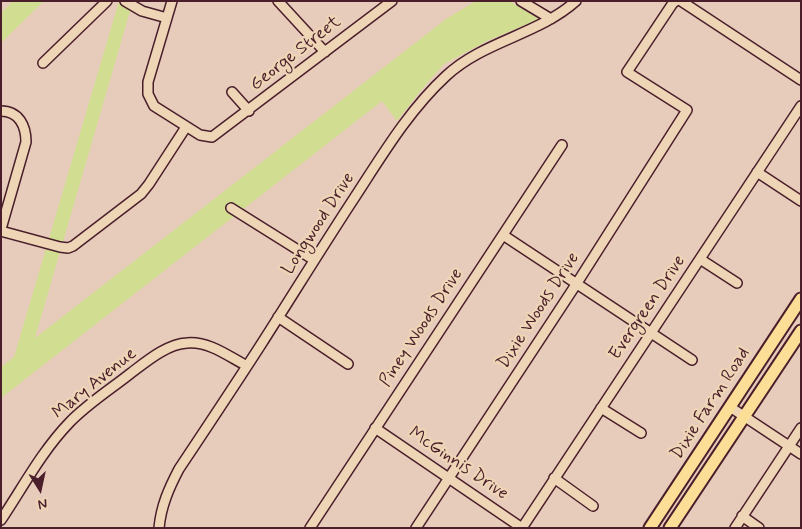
<!DOCTYPE html>
<style>
body{margin:0}
#map{position:relative;width:802px;height:529px;overflow:hidden;background:#e8ccbb;font-family:Mynerve,sans-serif}
canvas{display:block}
.frame{position:absolute;inset:0;border:2px solid #4a1f2b;pointer-events:none}
.north{position:absolute;left:15px;top:464px;width:50px;height:50px;-webkit-text-stroke:4px #eed5b6;paint-order:stroke;rotate:170deg;font-size:14px;font-weight:700;line-height:20px;text-align:center;color:#4a1f2b}
.north::after{content:'';display:block;margin:auto;width:18px;height:22px;background:#4a1f2b;clip-path:polygon(50% 0,100% 100%,50% 72%,0 100%)}
</style>
<div id="map">
<canvas width="802" height="529"></canvas>
<div class="frame"></div>
<div class="north">N</div>
</div>
<script>
const context = document.querySelector('canvas').getContext('2d');
context.lineJoin = 'round';
function fill(path, color) { context.fillStyle = color; context.fill(path, 'evenodd'); }
function stroke(path, color, width, dash) { context.strokeStyle = color; context.lineWidth = width; context.lineCap = dash ? 'butt' : 'round'; context.setLineDash(dash || []); context.stroke(path); }
function drawText(font, color, halo, rows, align = 'center') {
  context.font = font + ' Mynerve,sans-serif'; context.lineWidth = 4.5; context.setLineDash([]); context.textBaseline = 'middle'; context.strokeStyle = halo; context.fillStyle = color; for (const [text, x, y, turn = 0] of rows) {
    context.save(); context.translate(x, y); context.rotate((+turn || 0) * Math.PI / 180); context.textAlign = isNaN(turn) ? turn : align; if (halo) context.strokeText(text, 0, 0); context.fillText(text, 0, 0); context.restore();
  }
}
fill(new Path2D(`
 M13,1h31l-43,42v-30z
 M119,1h14l-98,337 411,-319 30,-18h33l30,18 -52,22 -43,23 -22,25 -25,32 -15,-20 -381,297v-31l13,-10z`), '#d1de92');
const minor = new Path2D(`
 M125,1l17,10 25,7
 M172,1l-24,81v12l6,12 46,29 12,2 180,-136
 M278,1l47,51
 M521,1l30,18
 M681,1l120,79
 M43,63l64,-62
 M232,92l17,19
 M1,111c18,0 25,15 25,31l-25,87
 M757,172l44,29
 M231,208l83,52
 M1,231l59,16 8,1 5,-2 68,-52 8,-10 37,-57
 M503,235l189,125
 M700,259l37,24
 M278,317l70,47
 M730,407l71,47
 M601,408l40,25
 M375,428l147,100
 M554,478l39,28
 M742,516l17,12
 M1,520c22,-33 41,-69 68,-97 18,-19 42,-34 62,-50 16,-12 36,-29 56,-30 22,-2 41,13 60,23
 M159,528c2,-22 10,-40 20,-59 28,-42 56,-84 83,-126 30,-47 59,-94 89,-140 29,-44 56,-91 95,-127 37,-35 92,-41 130,-75
 M310,528l252,-383
 M416,528l161,-245 110,-173 -60,-38 46,-69 3,-2
 M522,528l279,-422
 M735,528l66,-100`);
const major = new Path2D(`
 M650,528l151,-229
 M670,528l131,-197`);
stroke(minor, '#4a1f2b', 12);
stroke(major, '#4a1f2b', 15);
stroke(minor, '#eed5b6', 9);
stroke(major, '#fdde96', 11);
drawText('18px', '#4a1f2b', '#eed5b6', [
 ["George Street",296,54,-38],
 ["Longwood Drive",319,224,-57],
 ["Evergreen Drive",648,308,-56],
 ["Dixie Woods Drive",539,311,-57],
 ["Piney Woods Drive",422,328,-57],
 ["Mary Avenue",95,384,-39],
 ["Dixie Farm Road",711,404,-57],
 ["McGinnis Drive",458,464,34]
]);
</script>
